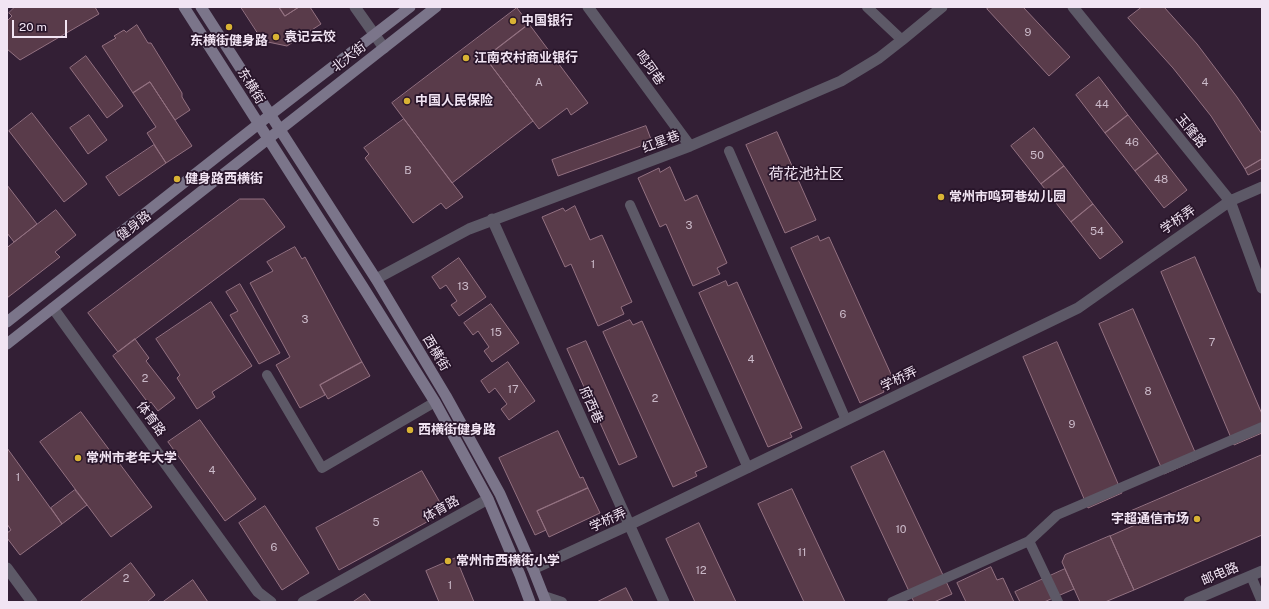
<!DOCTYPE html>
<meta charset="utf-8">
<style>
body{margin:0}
#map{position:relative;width:1269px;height:609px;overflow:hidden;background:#331f35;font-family:"Public Sans",sans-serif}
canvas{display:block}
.frame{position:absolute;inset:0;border:8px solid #f1e4f3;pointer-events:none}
.scale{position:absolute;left:12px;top:20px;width:55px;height:18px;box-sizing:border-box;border:2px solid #f1e4f3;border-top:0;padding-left:5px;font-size:12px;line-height:14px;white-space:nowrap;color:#f1e4f3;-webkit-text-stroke:3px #28152a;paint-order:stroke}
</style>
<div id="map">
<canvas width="1269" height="609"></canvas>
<div class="frame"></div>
<div class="scale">20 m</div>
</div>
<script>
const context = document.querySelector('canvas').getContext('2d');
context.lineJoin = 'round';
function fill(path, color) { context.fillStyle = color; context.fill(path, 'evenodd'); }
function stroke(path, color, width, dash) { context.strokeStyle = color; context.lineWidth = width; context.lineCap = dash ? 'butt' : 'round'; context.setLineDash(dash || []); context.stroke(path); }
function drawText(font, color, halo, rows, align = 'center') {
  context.font = font + ' "Public Sans","Noto Sans SC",sans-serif'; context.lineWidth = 3.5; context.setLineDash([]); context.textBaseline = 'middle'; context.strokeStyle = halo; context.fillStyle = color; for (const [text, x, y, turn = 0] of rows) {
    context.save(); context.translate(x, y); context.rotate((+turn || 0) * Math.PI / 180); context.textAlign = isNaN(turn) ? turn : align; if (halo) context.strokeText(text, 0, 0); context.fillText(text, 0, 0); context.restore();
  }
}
const building = new Path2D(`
 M15,7h80l4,7 -79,46 -13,-11v-28l5,-5 -3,-3z
 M241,7h38l6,9 14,-9h11l11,17 -34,22 -24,-5z
 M279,7h20l-14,9z
 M990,7h33l47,50 -21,19 -62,-67z
 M1142,7h22l33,37 40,53 25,37v25l-17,10 -34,-53 -38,-48 -45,-50z
 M517,8l12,16 -39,30 4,6 -4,4 43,57 -81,62 -60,-80z
 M529,24l59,79 -17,12 -4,-7 -28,21 -49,-65 4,-4 -4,-6z
 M137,25l11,18h3l31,50v4l8,13 -15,10 -25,-38 -17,11 -31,-47 14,-8 -2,-2 10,-6 2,2z
 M86,56l37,50 -16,12 -37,-50z
 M1099,77l29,38 -23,18 -29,-38z
 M150,82l42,64 -26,17 -19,-30 9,-6 -23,-34z
 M32,113l55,71 -23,18 -55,-71z
 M89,115l18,25 -19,14 -18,-26z
 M1128,115l30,38 -23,18 -30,-38z
 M404,119l59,78 -17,12 -5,-6 -28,20 -48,-65 4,-4 -5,-6z
 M646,126l6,16 -94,34 -6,-16z
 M1034,128l30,38 -23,18 -30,-38z
 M777,132l39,88 -31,13 -39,-88z
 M154,145l12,18 -47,33 -13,-19z
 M1158,153l29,37 -23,18 -29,-37z
 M1262,159v9l-14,7 -3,-6z
 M1064,166l29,38 -22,18 -30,-38z
 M670,167l15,34 12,-6 30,68 -10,5 3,6 -27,12 -27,-62 -6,3 -22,-49 21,-10 1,4z
 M7,185l30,39 -23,18 -7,-9z
 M240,199h24l21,28 -167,125 -30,-39z
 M1093,204l30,38 -23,17 -29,-37z
 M575,206l15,34 12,-5 30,67 -11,5 3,7 -26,12 -27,-62 -6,3 -23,-50 21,-9 2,3z
 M56,210l20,25 -21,17 5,5 -53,41v-50z
 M818,236l2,5 9,-4 66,146 -13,5 2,4 -24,11 -69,-155z
 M295,247l7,12 3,-2 57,105 -42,23 5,10 -25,13 -24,-43 14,-8 -40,-74 23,-12 -6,-9z
 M1195,257l67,157v19l-28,12 -73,-173z
 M459,258l27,39 -27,19 -8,-11 6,-4 -11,-16 -6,4 -8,-12z
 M726,281l2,5 9,-4 65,146 -12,5 2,4 -24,10 -69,-154z
 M240,284l40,69 -21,11 -29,-49 8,-4 -12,-19z
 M211,302l41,64 -40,26 3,5 -18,12 -20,-31 3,-3 -24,-36z
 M491,304l28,39 -27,19 -8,-11 5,-4 -11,-16 -5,4 -9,-12z
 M1133,309l65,150 -34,15 -65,-150z
 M630,320l3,5 9,-4 65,146 -12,5 2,4 -24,11 -70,-155z
 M135,339l14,19 -3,3 29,37 -17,13 -7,-9 -2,2 -36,-48z
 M586,341l51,116 -18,8 -52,-116z
 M1057,342l65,151 -34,15 -65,-151z
 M362,362l8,14 -42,23 -8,-14z
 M508,362l27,39 -26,19 -8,-11 6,-5 -12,-16 -6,5 -8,-12z
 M81,412l71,95 -41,30 -71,-95z
 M200,420l56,79 -31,22 -57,-79z
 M558,431l22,47 3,-1 5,11 -51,23 9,19 -11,5 -36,-77z
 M7,448l55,76 -42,31 -13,-17v-5l4,-3 -4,-6z
 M884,451l68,143 -18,8h-20l-63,-135z
 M1262,455v80l-128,55 -24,-54 25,-11 -6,-13z
 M422,471l20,35 -6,11 -97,53 -23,-42z
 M588,488l12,25 -51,24 -12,-26z
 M792,489l53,113h-41l-46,-98z
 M75,490l12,15 -25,19 -11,-16z
 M265,506l44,67 -27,17 -43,-67z
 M699,523l37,79h-41l-29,-63z
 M1110,536l24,54 -29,12h-25l-18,-40 3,-7z
 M456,558l18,44h-35l-13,-31z
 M131,563l24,32 -8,7h-67z
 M991,567l6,13 6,-2 11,24h-48l-9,-19z
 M1065,569l9,20 -30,13h-24l-5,-10z
 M193,580l15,22h-45z
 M626,588l7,14h-36z
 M365,594l6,8h-18z`);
fill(building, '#593b4a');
stroke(building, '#937181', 1);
stroke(new Path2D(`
 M867,7l35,33
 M729,151l117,269
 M630,205l118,263
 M267,375l55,93 113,-66
 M1029,541l29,61
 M1251,576l11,26
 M544,596l18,6
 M892,602l137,-61 28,-26 205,-88`), '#5d5967', 10);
stroke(new Path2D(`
 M355,7l29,41
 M588,7l102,139
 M1073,7l157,194 32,87
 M492,219l172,383
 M376,279l93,-50 221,-83 151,-65 38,-23 23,-18 40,-33
 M53,308l205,284 13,10
 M7,568l25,34
 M533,569l96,-44 449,-217 152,-107 32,-14
 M303,602l185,-103`), '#5d5967', 11);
stroke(new Path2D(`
 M1189,602l73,-31`), '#5d5967', 11);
stroke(new Path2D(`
 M184,7l179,280 72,115 53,97 32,76 10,27
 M201,7l175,272 70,117 54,98 33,75 13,33
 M7,322l263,-207 140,-108
 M7,344l429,-337`), '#7b758a', 11);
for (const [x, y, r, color] of [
 [513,21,4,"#d9b334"],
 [229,27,4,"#d9b334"],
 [276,37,4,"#d9b334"],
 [466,58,4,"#d9b334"],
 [407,101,4,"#d9b334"],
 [177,179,4,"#d9b334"],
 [941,197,4,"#d9b334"],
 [410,430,4,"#d9b334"],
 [78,458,4,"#d9b334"],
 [1197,519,4,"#d9b334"],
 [448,561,4,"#d9b334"]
]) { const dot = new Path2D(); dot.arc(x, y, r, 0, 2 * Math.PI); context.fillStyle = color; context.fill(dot); stroke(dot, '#28152a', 1.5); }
drawText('11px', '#cbbac9', null, [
 ["9",1028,33],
 ["A",539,83],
 ["4",1205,83],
 ["44",1102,105],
 ["46",1132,143],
 ["50",1037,156],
 ["B",408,171],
 ["48",1161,180],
 ["3",689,226],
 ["54",1097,232],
 ["1",593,265],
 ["13",463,287],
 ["6",843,315],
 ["3",305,320],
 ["15",496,333],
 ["7",1212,343],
 ["4",751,360],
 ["2",145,379],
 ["17",513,390],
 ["8",1148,392],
 ["2",655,399],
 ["9",1072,425],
 ["4",212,471],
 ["1",18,478],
 ["5",376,523],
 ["10",901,530],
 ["6",274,548],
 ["11",802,553],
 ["12",701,571],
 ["2",126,579],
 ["1",450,586]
]);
drawText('bold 13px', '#f1e4f3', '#28152a', [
 ["中国银行",521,21],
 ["袁记云饺",284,37],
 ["东横街健身路",229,41,"center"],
 ["江南农村商业银行",474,58],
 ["中国人民保险",415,101],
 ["健身路西横街",185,179],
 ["常州市鸣珂巷幼儿园",949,197],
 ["西横街健身路",418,430],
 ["常州市老年大学",86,458],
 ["宇超通信市场",1189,519,"right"],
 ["常州市西横街小学",456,561]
], 'left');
drawText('13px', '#f1e4f3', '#28152a', [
 ["北大街",349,57,-38],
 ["鸣珂巷",650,68,54],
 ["东横街",251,86,58],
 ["玉隆路",1191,131,51],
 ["红星巷",661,142,-21],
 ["学桥弄",1178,220,-35],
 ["健身路",134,226,-38],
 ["西横街",436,353,59],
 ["学桥弄",899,379,-26],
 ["府西巷",591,405,66],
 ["体育路",151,419,54],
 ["体育路",441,509,-29],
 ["学桥弄",608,520,-25],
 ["邮电路",1220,574,-23]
]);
drawText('15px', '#f1e4f3', '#28152a', [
 ["荷花池社区",806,174]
]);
</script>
